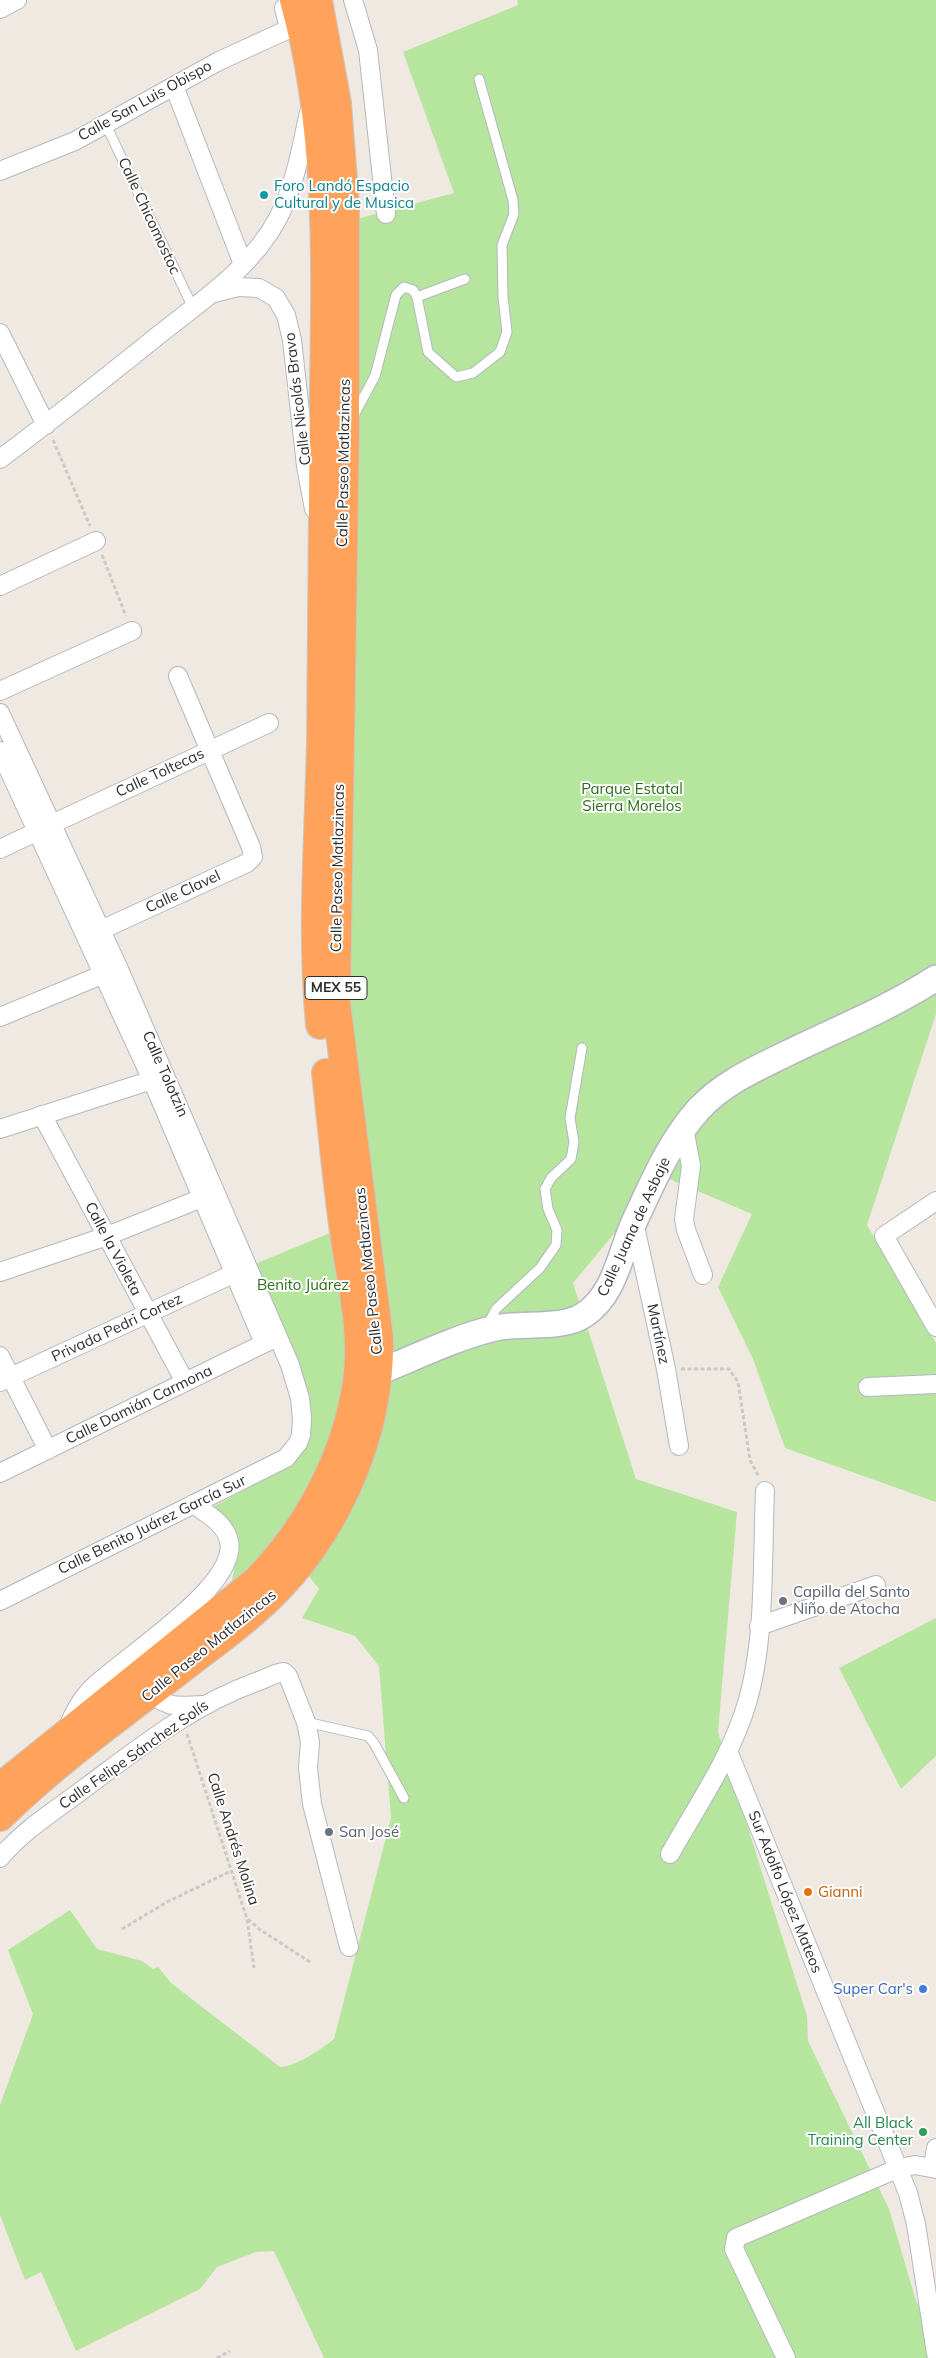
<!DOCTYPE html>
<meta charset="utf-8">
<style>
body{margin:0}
canvas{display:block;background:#efe9e1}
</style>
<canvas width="936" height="2358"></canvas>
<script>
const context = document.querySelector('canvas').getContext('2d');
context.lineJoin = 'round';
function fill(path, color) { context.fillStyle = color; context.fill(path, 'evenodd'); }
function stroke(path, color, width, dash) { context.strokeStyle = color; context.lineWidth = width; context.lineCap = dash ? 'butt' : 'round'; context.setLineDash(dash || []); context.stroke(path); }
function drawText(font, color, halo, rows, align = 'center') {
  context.font = font + ' Mulish,sans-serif'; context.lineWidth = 4; context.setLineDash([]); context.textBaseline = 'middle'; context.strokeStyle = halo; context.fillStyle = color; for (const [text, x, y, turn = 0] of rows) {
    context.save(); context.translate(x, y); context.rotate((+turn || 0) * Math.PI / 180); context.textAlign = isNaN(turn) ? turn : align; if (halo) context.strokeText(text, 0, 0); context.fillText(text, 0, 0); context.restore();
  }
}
fill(new Path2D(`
 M517,0h419v1014l-69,211 69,118v159l-151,-54 -32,-89 -35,-72 34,-73 -90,-38 -89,107 63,196 101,33 -19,220 89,284 1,25 81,168 27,92 20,37v20h-612l-50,-107 -18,1 -39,15 -17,22 -124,62 -35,-79 -16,8 -25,-65v-110l33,-91 -25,-64 62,-40 27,39 45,12 11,8 5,-2 13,16 109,84c16,0 41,-18 54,-28l57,-221 -12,-152 -24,-30 -53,-18 17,-29 -12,-15 58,-216 -39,-339 5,-793 123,-33 -51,-141 115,-47z
 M330,1233c6,38 14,75 15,114 3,52 -21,125 -50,169 -17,27 -40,49 -64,71 7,-40 15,-51 -20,-79l83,-45 10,-15 4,-51 -8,-30 -45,-103z
 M936,1618v138l-35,33 -62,-121z`), '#b6e59e');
const lane = new Path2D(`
 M106,125l87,183
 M417,297l48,-18
 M353,417l22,-41 21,-81 8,-8 9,3 4,7 11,55 28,25 17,-4 27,-21 7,-20 -4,-35 -1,-52 12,-31 -1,-14 -34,-121
 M487,1326l9,-17 44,-41 16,-23 1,-15 -9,-21 -3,-20 6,-11 20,-19 3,-17 -4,-24 12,-70
 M306,1722l62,14 6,7 30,55`);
const street = new Path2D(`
 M353,0l15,50 18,164
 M0,9l17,-9
 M174,86l69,178
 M0,171l75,-30 144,-80 70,-32 -5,-21
 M214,293l24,-6 21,1 17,10 10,17 6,25 14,126 8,43
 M0,333l46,92
 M0,459c52,-39 104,-80 155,-121 43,-35 95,-68 122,-118 18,-34 24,-71 32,-108
 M0,586l96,-45
 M0,691l132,-60
 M0,713l118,254 172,398 10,33 2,20 -1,17 -3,8 -12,15 -286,143
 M0,751l152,329 112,263
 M52,824l217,-101
 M0,849l38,-18
 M101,930l146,-67 6,-6 -2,-10 -73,-171
 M0,1017l104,-43
 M42,1115l143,267
 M684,1128l7,38 -7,53 2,11 17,45
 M0,1129l152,-49
 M936,1201l-52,35 52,91
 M634,1222l32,147 13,77
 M0,1272l107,-36 95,-38
 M0,1356l48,94
 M0,1382l235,-109
 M868,1387l68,-3
 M0,1473l275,-135
 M759,1626l117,-41
 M144,1686c19,22 32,21 59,19
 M67,1729c6,-15 12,-27 23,-39 30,-31 149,-103 139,-149 -4,-18 -22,-27 -36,-37
 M728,1751l180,442 8,31 20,129
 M670,1854c27,-48 61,-97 77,-151 19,-64 15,-145 18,-212
 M0,1858c23,-28 56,-48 85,-70 54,-40 107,-83 171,-106 9,-3 19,-9 28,-10l4,4 18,46 4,20 -2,26 4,36 37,143
 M933,2167l3,-19
 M786,2358l-52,-109 2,-11 163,-70 16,-3 21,4`);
const secondary = new Path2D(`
 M379,1372c37,-15 78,-35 116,-44 27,-6 66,2 89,-13 32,-21 36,-63 51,-95 18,-38 35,-79 64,-111 24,-26 58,-41 89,-56 49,-24 102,-45 148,-75`);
const highway = new Path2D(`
 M294,0c35,125 32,256 30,385 -2,119 -1,238 -3,356 -2,95 -10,190 -1,284
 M0,1787l256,-206c52,-54 90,-124 101,-199 7,-47 -5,-97 -12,-143 -8,-55 -13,-111 -19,-166
 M0,1817c60,-59 131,-108 197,-160 29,-22 59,-44 84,-71 61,-64 100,-159 98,-248l-43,-335 9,-573v-225l-8,-102 -19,-103`);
stroke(lane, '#b4b7c1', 11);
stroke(street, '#b4b7c1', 20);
stroke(secondary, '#b4b7c1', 28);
stroke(highway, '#c9c9c9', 30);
stroke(new Path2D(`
 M53,440l37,86
 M102,555l24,61
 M681,1369h48l9,13 12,78 9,17
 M187,1734l60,185 7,49
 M248,1919l11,10 51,33
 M122,1929l45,-27 64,-31
 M217,2358l13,-7`), '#c9c9c9', 3, [4, 2.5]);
stroke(lane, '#fff', 9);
stroke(street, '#fff', 18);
stroke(secondary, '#fff', 25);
stroke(highway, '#ffa35c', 28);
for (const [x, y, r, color] of [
 [264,195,5,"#0f9aa8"],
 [783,1601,5,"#6b7280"],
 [329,1832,5,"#6b7280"],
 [808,1892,5,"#e8710a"],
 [923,1989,5,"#3f7fe0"],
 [923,2132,5,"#2e9e5b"]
]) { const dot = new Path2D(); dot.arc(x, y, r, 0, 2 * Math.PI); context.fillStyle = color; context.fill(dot); stroke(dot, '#fff', 2); }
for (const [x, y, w] of [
 [336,988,62]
]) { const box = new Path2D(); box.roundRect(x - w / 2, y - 11.5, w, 23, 4); context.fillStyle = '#fff'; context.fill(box); stroke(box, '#2e2e2e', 1); }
drawText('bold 14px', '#2e2e2e', null, [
 ["MEX 55",336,988]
]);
drawText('15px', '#2e2e2e', '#fff', [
 ["Calle San Luis Obispo",145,101,-29],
 ["Calle Chicomostoc",149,216,65],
 ["Calle Nicolás Bravo",298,399,-97],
 ["Calle Paseo Matlazincas",344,463,-89],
 ["Calle Toltecas",160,773,-25],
 ["Calle Paseo Matlazincas",338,868,-89],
 ["Calle Clavel",183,892,-25],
 ["Calle Tolotzin",165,1074,66],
 ["Calle Juana de Asbaje",634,1227,-65],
 ["Calle la Violeta",113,1249,62],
 ["Calle Paseo Matlazincas",369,1271,-96],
 ["Privada Pedri Cortez",117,1328,-25],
 ["Martínez",658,1334,78],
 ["Calle Damián Carmona",139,1405,-26],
 ["Calle Benito Juárez García Sur",152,1525,-26],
 ["Calle Paseo Matlazincas",209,1646,-39],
 ["Calle Felipe Sánchez Solís",134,1755,-35],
 ["Calle Andrés Molina",233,1839,72],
 ["Sur Adolfo López Mateos",785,1892,68]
]);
drawText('15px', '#0d838f', '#fff', [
 ["Foro Landó Espacio",274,186],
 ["Cultural y de Musica",274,203]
], 'left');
drawText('15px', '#2c6e1b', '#fff', [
 ["Parque Estatal",632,789],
 ["Sierra Morelos",632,806],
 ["Benito Juárez",303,1285]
]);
drawText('15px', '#5b616d', '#fff', [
 ["Capilla del Santo",793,1592],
 ["Niño de Atocha",793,1609],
 ["San José",339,1832]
], 'left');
drawText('15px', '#c56008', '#fff', [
 ["Gianni",818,1892]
], 'left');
drawText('15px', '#366cbe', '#fff', [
 ["Super Car's",913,1989]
], 'right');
drawText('15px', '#27864d', '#fff', [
 ["All Black",913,2123],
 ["Training Center",913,2140]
], 'right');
</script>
